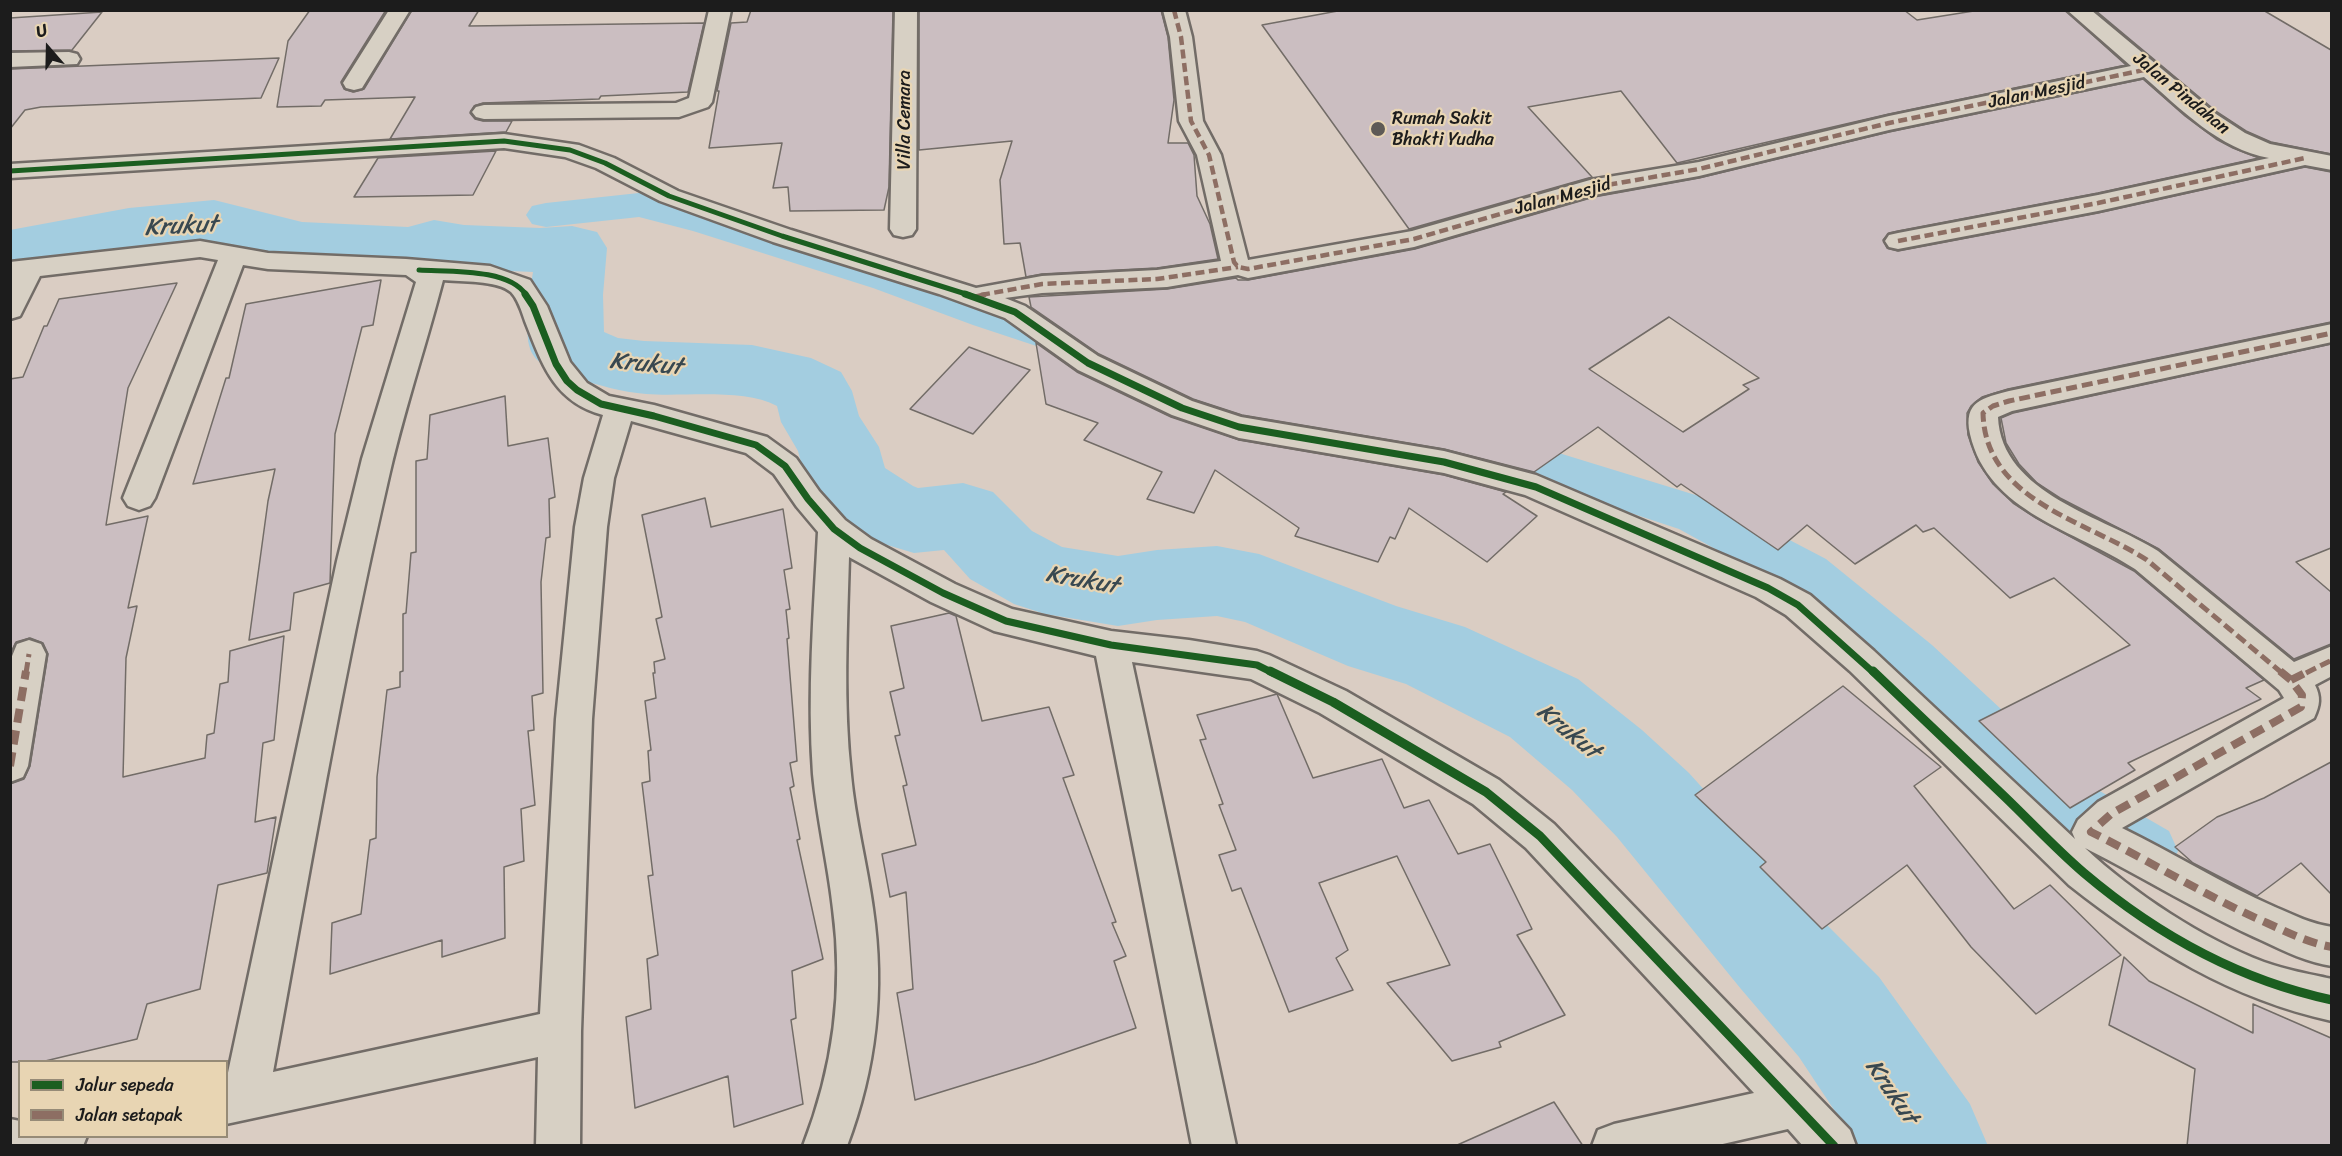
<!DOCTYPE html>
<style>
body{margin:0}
#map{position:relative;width:2342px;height:1156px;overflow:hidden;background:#dacdc3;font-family:Sriracha,sans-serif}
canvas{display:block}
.frame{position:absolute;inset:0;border:12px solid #1c1c1c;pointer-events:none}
.legend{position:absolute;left:18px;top:1060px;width:210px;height:78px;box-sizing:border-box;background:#e8d5b3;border:2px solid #968b77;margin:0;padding:8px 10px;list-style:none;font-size:18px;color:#1c1c1c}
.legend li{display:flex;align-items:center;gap:12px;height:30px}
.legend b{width:30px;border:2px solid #968b77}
.north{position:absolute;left:18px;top:18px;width:60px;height:60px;-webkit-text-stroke:4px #e8d5b3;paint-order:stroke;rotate:340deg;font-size:16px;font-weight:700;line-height:24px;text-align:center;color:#1c1c1c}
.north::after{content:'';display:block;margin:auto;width:21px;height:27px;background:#1c1c1c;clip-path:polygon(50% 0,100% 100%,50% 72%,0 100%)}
</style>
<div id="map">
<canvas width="2342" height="1156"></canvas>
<div class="frame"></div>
<ul class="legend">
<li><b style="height:8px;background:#1b5e20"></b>Jalur sepeda</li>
<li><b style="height:8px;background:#8d6e63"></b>Jalan setapak</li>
</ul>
<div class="north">U</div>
</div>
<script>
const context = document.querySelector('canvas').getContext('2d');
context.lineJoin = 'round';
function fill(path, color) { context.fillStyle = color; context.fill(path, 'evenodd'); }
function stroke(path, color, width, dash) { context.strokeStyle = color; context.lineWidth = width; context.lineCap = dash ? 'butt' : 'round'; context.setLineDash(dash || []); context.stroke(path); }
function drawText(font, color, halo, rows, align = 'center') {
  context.font = font + ' Sriracha,sans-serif'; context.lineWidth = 4.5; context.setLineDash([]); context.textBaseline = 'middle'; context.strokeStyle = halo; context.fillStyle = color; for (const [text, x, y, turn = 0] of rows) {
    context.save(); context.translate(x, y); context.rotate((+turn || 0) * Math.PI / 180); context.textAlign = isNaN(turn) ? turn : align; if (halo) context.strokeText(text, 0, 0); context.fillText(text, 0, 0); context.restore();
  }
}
fill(new Path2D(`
 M639,193c182,44 359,109 537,167l7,11 -7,11 -16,5 -187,-62 -100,-37 -180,-57 -54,-14 -93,10 -14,-3 -6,-9 6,-9 14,-3z
 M1470,435l79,15 166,51 111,58 106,86 140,130 97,56 9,20 -9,20 -22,8 -22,-8 -95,-58 -138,-136 -104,-88 -109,-60 -133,-44 -93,-20 -7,-12 7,-12z`), '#a3cde0');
fill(new Path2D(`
 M214,200l88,22 106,5 26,-7 30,5 76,3 32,-2 25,6 10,16 -4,47 1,37 14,6 26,3 108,4 59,13 30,14 11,19 7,25 20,31 6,21 28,18 5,2 45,-5 30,9 39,39 30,16 56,9 39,-6 60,-4 42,8 137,52 69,21 113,52 64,51 47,43 128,142 62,62 91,127 18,42h-130l-59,-89 -58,-68 -124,-152 -45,-47 -62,-53 -104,-53 -58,-18 -103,-44 -28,-6 -60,4 -39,6 -73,-12 -31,-10 -44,-25 -26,-29 -30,3 -30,-9 -31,-12 -33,-25 -13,-22 -9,-34 -17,-29 -4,-16c-34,-18 -92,-9 -131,-12 -24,-2 -48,-9 -71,-16 -18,-5 -42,-13 -46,-33 -4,-18 1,-54 4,-73l-69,-3 -27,-5 -26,7 -109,-5 -89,-24 -84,10 -119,22v-44l119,-22z`), '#a3cde0');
const building = new Path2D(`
 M310,10h76l-45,72 3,7 9,3 11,-3 48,-79h67l-10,16 235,-3 -16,69 -87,4 -2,3 -116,4 -9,3 -4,7 5,6 8,2h29l-6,11 -116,7 25,-42 -90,3 -4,6 -44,1 11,-66z
 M751,10h142l-4,177 -5,23 -94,1 -2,-24 -15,1 9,-45 -73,5 10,-57h-2l14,-68 16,-1z
 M919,10h242l7,27 6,63 -6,43h20l6,12 3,41 13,28 8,35 -61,9 -115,6 -16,3 -6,-34 -16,1 -4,-64 12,-39 -93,9z
 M1343,10h561l13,10 63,-10h85l61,55 -237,49 -212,49 -56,-72 -93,16 64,70 -183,52 -147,-204z
 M2095,10h168l68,40v104l-60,-12 -25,-11 -29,-19z
 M102,12l-30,38 -62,1v-33z
 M279,58l-18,40 -220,9 -16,3 -15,19v-60z
 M2143,79l42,37 31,23 17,9 26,10 -161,35 -200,38 -9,2 -6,7 4,8 11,3 200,-38 207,-46 26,5v150l-323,67 -26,8 -11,9 -4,7 1,22 10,27 15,22 20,19 23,15 98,53 130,109 -18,8 15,11 -133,64 7,7 -65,38 -91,-87 151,-76 -76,-67 -44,20 -76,-70 -11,4 -7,-7 -61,39 -48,-39 -29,25 -97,-66 -4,3 -79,-60 -64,45 -90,-23 -202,-34 -49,-16 -94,-45 -68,-47 -2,-10 138,-8 69,-11 2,2h10l167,-31 179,-52 105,-19 190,-46zM1669,317l90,61 -16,7 6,4 -66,43 -94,-63z
 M496,151l-23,44 -119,2 24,-39z
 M381,280l-8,45 -11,2 -27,107 -5,149 -36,10 -4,37 -41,10 19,-139 7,-32 -82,15 33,-106h3l17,-74z
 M177,283l-49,105 -22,137 42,-9 -20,92 9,-2 -11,52 -3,119 82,-19 2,-23 7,-2 6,-49 8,-2 2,-31 54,-15 -10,104 -11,3 -8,79 21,-5 -9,56 -49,12 -18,104 -53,15 -10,35 -96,23h-31v-278l14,-5 6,-13 18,-112 -5,-11 -13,-5 -14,4 -6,12v-275l13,-2 21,-51h3l12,-27z
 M1036,343l41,29 94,45 68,23 205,35 62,17 -3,2 34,22 -50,46 -78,-54 -14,31 -5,-2 -12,25 -83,-26 4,-8 -84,-58 -21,43 -47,-14 15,-27 -78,-32 14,-17 -52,-19z
 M2331,344v204l-35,14 35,30v52l-37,15 -135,-110 -99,-51 -23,-15 -18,-19 -13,-21 -5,-25 12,-5z
 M969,347l61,23 -57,64 -63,-25z
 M505,396l3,50 40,-8 7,59 -6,2 1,38 -4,1 -5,44 2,111 -11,3 2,34 -6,1 7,74 -14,4 3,52 -20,6 1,71 -63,19v-17l-112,34 2,-51 29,-9 9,-74 6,-2 1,-61 10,-87 13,-3v-15l3,-1v-57l3,-1 5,-60 5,-1v-91l11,-2 3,-44z
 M705,498l6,29 72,-18 9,59 -8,2 6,39 -4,1 3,28 -2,1 10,122 -7,2 4,23 -4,2 10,51 -3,1 26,119 -31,12 4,47 -5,2 12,84 -69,23 -6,-51 -93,32 -9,-91 25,-8 -4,-50 11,-4 -10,-79 5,-1 -11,-92 8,-2 -2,-30 3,-1 -6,-49 11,-3 -3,-25h2l-1,-11 11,-3 -9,-40 6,-2 -20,-102z
 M949,613l7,3 26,105 67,-14 25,68 -11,3 53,144 -4,1 14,33 -12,5 22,67 -101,35 -120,37 -18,-107 16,-4 -7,-97 -16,5 -8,-43 34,-9 -13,-59 4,-1 -12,-49 5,-1 -10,-43 14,-4 -13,-62z
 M1843,686l98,81 -27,19 100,123 36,-24 71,70 -85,59 -65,-67 -64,-82 -85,64 -62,-62 6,-5 -71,-67z
 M1277,694l36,84 69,-19 22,49 25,-8 29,54 32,-10 42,85 -15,6 48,80 -66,27 2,5 -49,14 -65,-78 63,-18 -53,-109 -78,27 29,67 -12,8 17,32 -64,22 -48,-124 -9,3 -13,-36 17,-5 -17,-45 4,-1 -23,-64 6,-1 -9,-24z
 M2331,762v132l-30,-31 -44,33 -64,-33 -18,-16 42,-30 47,-19z
 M2124,957l25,24 104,52v-29l78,34v108h-144l8,-77 -86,-44z
 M1554,1102l29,44h-128z`);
fill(building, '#cbbec1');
stroke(building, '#726c67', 1.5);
const street = new Path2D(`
 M389,10h21l-48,78 -8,2 -8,-2 -3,-5z
 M709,10h22l-19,92 -4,5 -29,10 -195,2 -8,-2 -4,-5 4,-5 8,-2 192,-2 13,-5z
 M895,10h22l-1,219 -4,6 -9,2 -9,-2 -4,-6z
 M1163,10h22l7,27 11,84 18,34 27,105 164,-29 178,-51 109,-18 190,-46 242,-50 -64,-56h24l125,104 29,19 25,11 62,12v14l-27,-5 -207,46 -200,38 -9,-2 -4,-6 4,-6 9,-2 200,-38 171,-37c-50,-9 -88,-49 -125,-81l-255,53 -190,46 -106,19 -179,52 -166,31 -10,-3 -71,12 -125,6 -37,5 20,8 73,50 94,45 49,16 203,34 92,24 244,104 30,16 64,56 201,188 -3,-7 6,-12 20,-18 186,-104 -5,-8 -144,-121c-59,-39 -147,-56 -165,-135 -7,-33 13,-36 39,-43l323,-67v18l-320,69 -14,6c3,77 107,100 160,134l136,111 38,-16v30l-17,9c6,12 5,20 -1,33l-192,110c52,25 100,56 153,79 19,8 36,17 57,20v39c-25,-4 -46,-14 -69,-25 -61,-27 -118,-63 -178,-93 48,45 118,91 179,114 22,8 45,12 68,17v42c-101,-22 -183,-73 -263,-136l-219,-214 -64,-56 -30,-18 -231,-102 -81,-22 -205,-35 -67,-23 -94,-45 -73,-52 -66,-24 -166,-52 -113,-41 -64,-33 -31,-11 -61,-9 -494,30v-14l494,-30 75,11 35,13 64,33 113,39 185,58 66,-12 115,-6 64,-9 -24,-106 -18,-34 -9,-84z
 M69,52l8,2 3,5 -3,5 -67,3v-14z
 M200,241l68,12 138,6 84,7 40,14 17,26 23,56 17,21 22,13 45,9 113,32 29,21 23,33 26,29 26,19 84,45 57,25 99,22 78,9 68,11 12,4 77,36 153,89 55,44 296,306 6,16h-53l-15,-17 -74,17h-122l6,-16 16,-6 140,-31 -228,-245 -53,-44 -153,-91 -69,-34 -119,-17 104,484h-44l-96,-490 -102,-25 -63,-29 -82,-45c-2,73 -6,146 2,218 4,45 16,89 22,134 12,82 3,160 -26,237h-44c30,-77 41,-155 30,-237 -5,-46 -16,-90 -20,-135 -6,-81 1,-162 5,-242l-21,-25 -23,-33 -28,-21 -115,-32 -17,57 -7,49 -15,192 -11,312 -1,115h-44l2,-89 -312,67v-42l111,-521 25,-102 54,-177 -10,-7 -138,-6 -25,-4 -88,233 -5,8 -11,4 -11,-4 -5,-8 95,-238 -18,-3 -160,19 -20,40 -10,3v-57zM443,280c18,2 54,0 68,12 7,7 11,20 14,29 17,43 29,81 78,94l-19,63 -9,49 -19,192 -16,295 -267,58c36,-196 69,-393 114,-587 15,-69 38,-136 56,-205z
 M29,640l12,4 5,10 -18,112 -5,11 -13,5v-121l7,-17z
 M10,1119l10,2v15h67l-4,10h-73z`);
stroke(street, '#726c67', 5);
fill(street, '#d7d0c4');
stroke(new Path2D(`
 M1174,10l7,27 10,84 18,34 25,107 4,5 10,2 166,-30 176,-51 109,-19 190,-46 260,-54
 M1898,241l200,-38 207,-45
 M981,295l61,-11 115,-5 81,-12`), '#8d6e63', 4.5, [9, 4.5]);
stroke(new Path2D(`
 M975,297l12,-3
 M26,673l3,-19
 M2282,673l-135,-113c-60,-39 -162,-59 -164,-147l10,-7 16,-5 323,-68
 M2306,673l26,-13`), '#8d6e63', 5, [11, 5]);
stroke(new Path2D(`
 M2280,671l11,9 11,15 -1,12 -190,107 -20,18c59,29 116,65 176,91 22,10 42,20 65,24
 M2291,680l18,-9
 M10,766l16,-95`), '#8d6e63', 8, [14, 8]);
stroke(new Path2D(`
 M10,171l494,-30 66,9 35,13 64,33 113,40 187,59
 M419,270c30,2 90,-2 107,25`), '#1b5e20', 5);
stroke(new Path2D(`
 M525,294l8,12 23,58 11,17 10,9 24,14 53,12 102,29 29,21 23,33 26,30 26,19 83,45 63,28 105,24 146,20 16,8
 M965,294l50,18 73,51 94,45 57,19 205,35 92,25 232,101 30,17 76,68`), '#1b5e20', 7);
stroke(new Path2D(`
 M1270,671l63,31 153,90 54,44 294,310
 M1873,671c44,42 88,84 132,126 26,25 51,52 79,76 72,61 155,107 248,127`), '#1b5e20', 9);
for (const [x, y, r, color] of [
 [1378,129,8,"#5e5a56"]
]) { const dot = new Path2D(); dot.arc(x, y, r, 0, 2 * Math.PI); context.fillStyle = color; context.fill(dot); stroke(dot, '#e8d5b3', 2); }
drawText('18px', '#1c1c1c', '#e8d5b3', [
 ["Jalan Mesjid",2037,93,-12],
 ["Jalan Pindahan",2181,94,39],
 ["Villa Cemara",905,120,-90],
 ["Jalan Mesjid",1563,197,-15]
]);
drawText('18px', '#1c1c1c', '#e8d5b3', [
 ["Rumah Sakit",1392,119],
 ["Bhakti Yudha",1392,140]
], 'left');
drawText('italic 24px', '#384850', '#e8d5b3', [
 ["Krukut",181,227,-3],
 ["Krukut",646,365,5],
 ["Krukut",1082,581,10],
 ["Krukut",1568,732,39],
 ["Krukut",1891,1092,55]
]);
</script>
